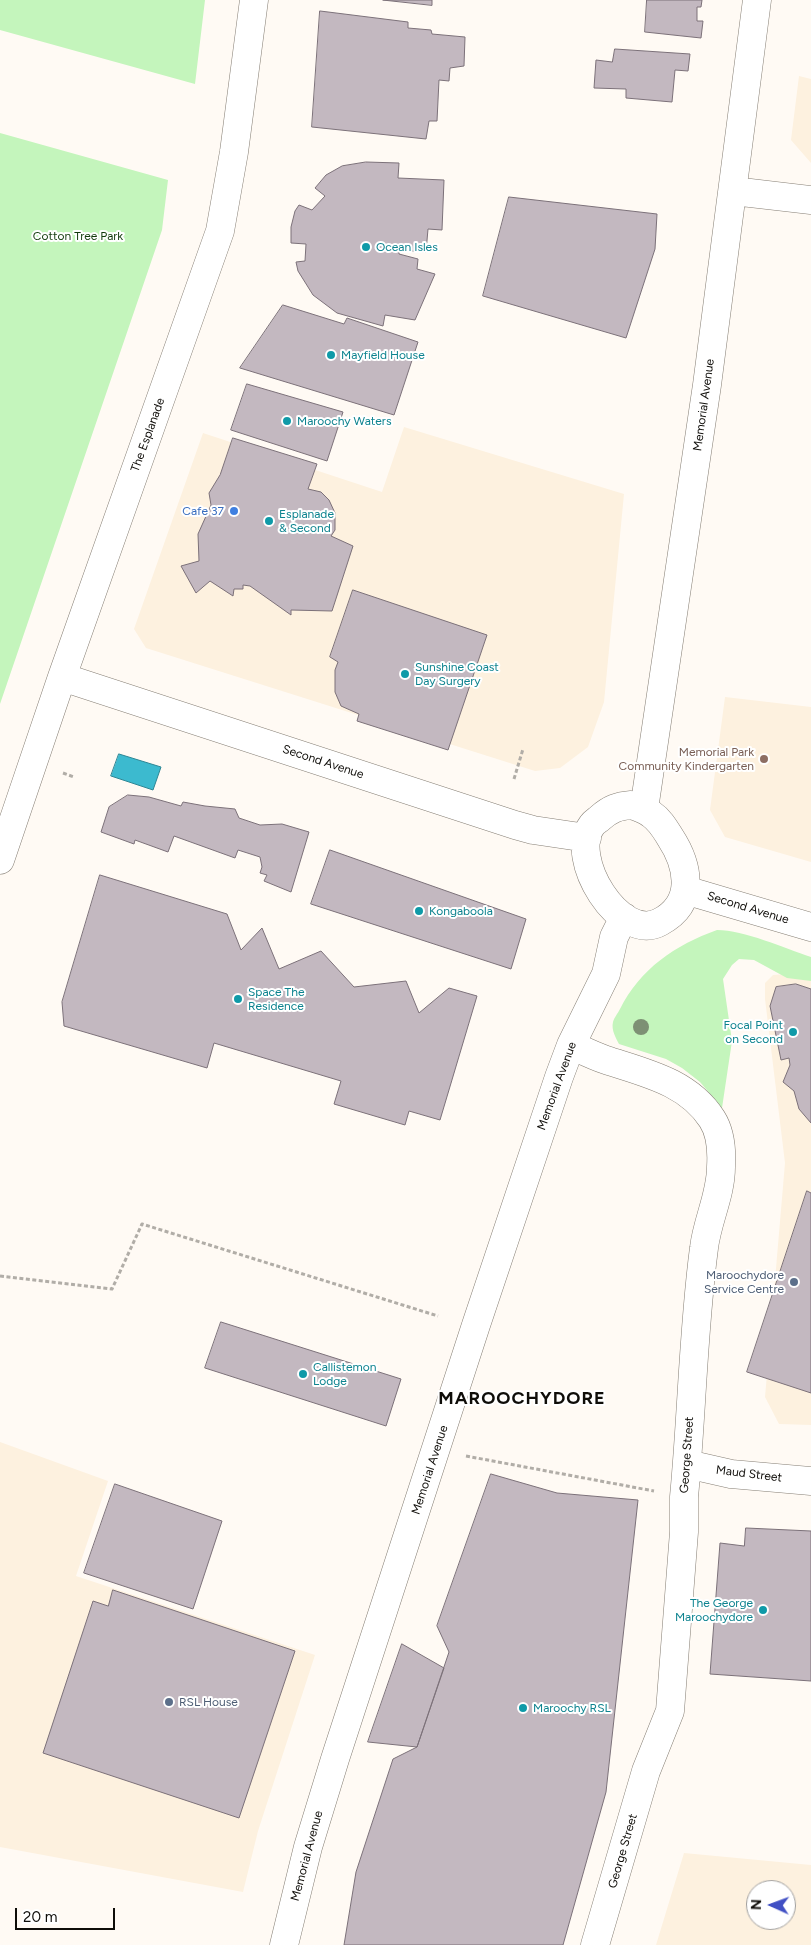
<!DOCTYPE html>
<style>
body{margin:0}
#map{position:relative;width:811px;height:1945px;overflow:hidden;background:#fffaf4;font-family:Figtree,sans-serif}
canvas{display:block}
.north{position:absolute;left:746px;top:1880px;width:50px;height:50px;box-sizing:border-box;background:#fff;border:1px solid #9f9e9d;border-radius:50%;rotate:272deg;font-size:14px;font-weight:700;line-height:20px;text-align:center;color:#0f0d09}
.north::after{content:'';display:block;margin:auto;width:18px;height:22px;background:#4150c4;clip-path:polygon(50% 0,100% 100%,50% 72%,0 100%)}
.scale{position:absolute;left:15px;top:1908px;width:100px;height:22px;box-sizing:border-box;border:2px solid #0f0d09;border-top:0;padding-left:6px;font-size:15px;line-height:18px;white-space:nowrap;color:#0f0d09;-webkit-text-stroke:4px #fff;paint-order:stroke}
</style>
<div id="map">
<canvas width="811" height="1945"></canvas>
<div class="north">N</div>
<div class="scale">20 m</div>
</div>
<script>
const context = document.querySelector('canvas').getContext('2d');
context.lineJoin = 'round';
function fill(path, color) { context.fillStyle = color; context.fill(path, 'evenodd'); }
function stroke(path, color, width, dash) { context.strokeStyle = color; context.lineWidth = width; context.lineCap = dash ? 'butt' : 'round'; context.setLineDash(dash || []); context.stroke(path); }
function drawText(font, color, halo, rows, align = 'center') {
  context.font = font + ' Figtree,sans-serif'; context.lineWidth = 4; context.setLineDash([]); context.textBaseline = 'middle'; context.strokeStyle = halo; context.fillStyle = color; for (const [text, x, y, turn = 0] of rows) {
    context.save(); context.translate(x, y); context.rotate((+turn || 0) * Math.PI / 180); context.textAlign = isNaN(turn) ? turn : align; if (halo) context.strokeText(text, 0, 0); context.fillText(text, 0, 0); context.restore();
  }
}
fill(new Path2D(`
 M799,76l12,3v84l-20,-23z
 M404,427l220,67 -20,208 -16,45 -28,21 -25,3 -389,-123 -12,-19 69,-196 179,59z
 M725,697l86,10v155l-86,-25 -15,-27z
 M786,974l25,7v444l-32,-1 -14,-27 20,-234 -20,-164v-16l8,-8z
 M0,1442l108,39 -32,95 239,79 -57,176 -15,61 -243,-45z
 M684,1853l127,12v80h-155zM756,1890h30v30h-30z`), '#fdf1df');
fill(new Path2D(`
 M0,0h205l-10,84 -195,-54z
 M0,133l168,47 -6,50 -162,474z
 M717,930c27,0 67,18 94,27v24l-24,-3 -33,-18 -15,-1 -7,6 -9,14 9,62 -10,67 -22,-26 -18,-14 -16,-9 -47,-15c-3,-6 -8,-14 -6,-22 1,-4 5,-9 7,-13 20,-40 55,-64 97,-79z`), '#c4f5bc');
const water = new Path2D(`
 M119,754l42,13 -8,23 -42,-14z`);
fill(water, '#3cbacf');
stroke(water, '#2e8694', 1);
const building = new Path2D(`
 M383,0h49v5z
 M647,0h55l-1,7h-4v14h6l-2,17 -56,-6z
 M320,11l88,11v6l23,2 1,4 33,3 -1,29 -14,2 -1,13 -10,-1 -2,41h-8l-3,18 -114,-12z
 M615,49l75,5 -2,17 -13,-1 -3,32 -46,-4v-9l-32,-1 2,-28 16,2z
 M366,162l33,1 -1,15 46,2 -2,50 -14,-1 -2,23 -27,-2v4l19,5 -1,10 18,5 -20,46 -30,-5 -2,11 -46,-13 -24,-18 -15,-24 -2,-9 9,-1 1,-17 -15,-1v-16l4,-16 4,-6 13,5 13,-14 -10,-8 11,-13 16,-9z
 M509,197l148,17 -2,35 -29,89 -143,-42z
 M283,305l61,19 3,-6 71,24 -24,73 -154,-47z
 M247,384l96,28 -16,49 -96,-31z
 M233,438l84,26 -9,25 13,3 8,8 6,13v17l-4,6 22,10 -21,65 -41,-1v5l-41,-29 -7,-1v4h-9l-1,7 -23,-15 -14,12 -15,-27 18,-5 -1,-27 13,-29 -2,-12 11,-18z
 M353,590l134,45 -39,115 -91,-29 2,-7 -18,-8 -6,-14v-22l3,-8 -8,-5z
 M128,795l21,2 32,9 2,-4 22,4 30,3 4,9 21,7 22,-1 27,8 -18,60 -27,-11 3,-6 -7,-2 2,-6 -2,-10 -22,-7 -3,8 -61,-22 -6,16 -33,-12 -1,4 -33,-12 8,-25z
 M330,850l196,69 -15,50 -200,-65z
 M100,875l127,39 14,36 21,-22 17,41 42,-18 33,36 52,-6 13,32 30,-25 28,8 -37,124 -31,-9 -4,14 -71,-21 7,-23 -127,-38 -7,25 -143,-42 -2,-24z
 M796,984l15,5v134l-12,-14 -5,-18 -11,-9 7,-17 -1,-7 -8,2 -11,-54 6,-19z
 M807,1191l4,2v200l-64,-21z
 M221,1322l180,57 -15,47 -181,-58z
 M491,1474l66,19 81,7 -32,292 -43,153h-219l12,-73 37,-113 24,-12 32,-95 -12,-26z
 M115,1484l107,37 -29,88 -109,-36z
 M746,1528l65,3v150l-101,-7 10,-131 24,3z
 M113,1590l182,61 -56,167 -196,-65 50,-152 15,5z
 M402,1644l42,24 -27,79 -49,-5z`);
fill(building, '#c3b8c0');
stroke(building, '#7c7179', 1);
const minor = new Path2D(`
 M733,191l78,9
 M62,677l453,148 18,5 54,8
 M631,805c7,2 14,4 20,9 9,6 14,15 19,23 19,29 26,66 -10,85 -40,22 -93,-65 -68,-97 2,-3 6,-5 8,-7 10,-9 18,-12 31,-13z
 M644,809l63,-424 50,-385
 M0,860l62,-183 158,-446 14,-79 20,-152
 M685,890l126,37
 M571,1045c11,5 23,11 35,15 40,13 82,22 106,59 9,14 10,32 9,48 0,28 -14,54 -17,81 -11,82 -12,166 -20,249v35l-14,179 -24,60 -51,174
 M687,1464l44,10 80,7
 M284,1945l24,-98 27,-88 141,-434 83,-248 12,-32 35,-71 8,-37 10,-20`);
stroke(minor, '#867f75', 29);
stroke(new Path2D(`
 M63,773l11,4
 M514,779l9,-30
 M0,1276l112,13 30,-65 296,92
 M466,1456l188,35`), '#b1ada7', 3, [4, 2.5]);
stroke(minor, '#fff', 28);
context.fillStyle = '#7d9074';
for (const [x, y] of [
 [641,1027]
]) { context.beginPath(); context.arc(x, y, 8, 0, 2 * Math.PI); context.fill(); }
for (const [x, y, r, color] of [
 [366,247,5,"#0f9aa8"],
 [331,355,5,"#0f9aa8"],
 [287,421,5,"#0f9aa8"],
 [234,511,5,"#3f7fe0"],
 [269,521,5,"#0f9aa8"],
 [405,674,5,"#0f9aa8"],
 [764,759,5,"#8d6e63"],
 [419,911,5,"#0f9aa8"],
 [238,999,5,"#0f9aa8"],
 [793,1032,5,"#0f9aa8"],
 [794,1282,5,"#5c6f8a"],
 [303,1374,5,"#0f9aa8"],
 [763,1610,5,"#0f9aa8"],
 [169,1702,5,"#5c6f8a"],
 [523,1708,5,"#0f9aa8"]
]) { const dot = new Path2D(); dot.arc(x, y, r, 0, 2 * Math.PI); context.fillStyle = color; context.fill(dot); stroke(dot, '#fff', 2); }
drawText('12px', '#123a0c', '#fff', [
 ["Cotton Tree Park",78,236]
]);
drawText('12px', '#0d838f', '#fff', [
 ["Ocean Isles",376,247],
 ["Mayfield House",341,355],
 ["Maroochy Waters",297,421],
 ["Esplanade",279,514],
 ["& Second",279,528],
 ["Sunshine Coast",415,667],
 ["Day Surgery",415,681],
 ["Kongaboola",429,911],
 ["Space The",248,992],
 ["Residence",248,1006],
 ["Focal Point",783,1025,"right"],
 ["on Second",783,1039,"right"],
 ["Callistemon",313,1367],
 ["Lodge",313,1381],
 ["The George",753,1603,"right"],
 ["Maroochydore",753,1617,"right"],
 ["Maroochy RSL",533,1708]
], 'left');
drawText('12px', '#0f0d09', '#fff', [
 ["Memorial Avenue",704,405,-82],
 ["The Esplanade",148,435,-70],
 ["Second Avenue",323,762,18],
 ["Second Avenue",748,908,17],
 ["Memorial Avenue",557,1086,-70],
 ["George Street",687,1455,-86],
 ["Memorial Avenue",430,1470,-72],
 ["Maud Street",749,1474,7],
 ["George Street",623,1851,-74],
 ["Memorial Avenue",307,1856,-75]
]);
drawText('12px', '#366cbe', '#fff', [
 ["Cafe 37",224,511]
], 'right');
drawText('12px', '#785e54', '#fff', [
 ["Memorial Park",754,752],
 ["Community Kindergarten",754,766]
], 'right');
drawText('12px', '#4e5e75', '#fff', [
 ["Maroochydore",784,1275],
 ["Service Centre",784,1289],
 ["RSL House",179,1702,"left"]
], 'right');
context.letterSpacing = '1px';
drawText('bold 18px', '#0f0d09', '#fff', [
 ["MAROOCHYDORE",522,1399]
]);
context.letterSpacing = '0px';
</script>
